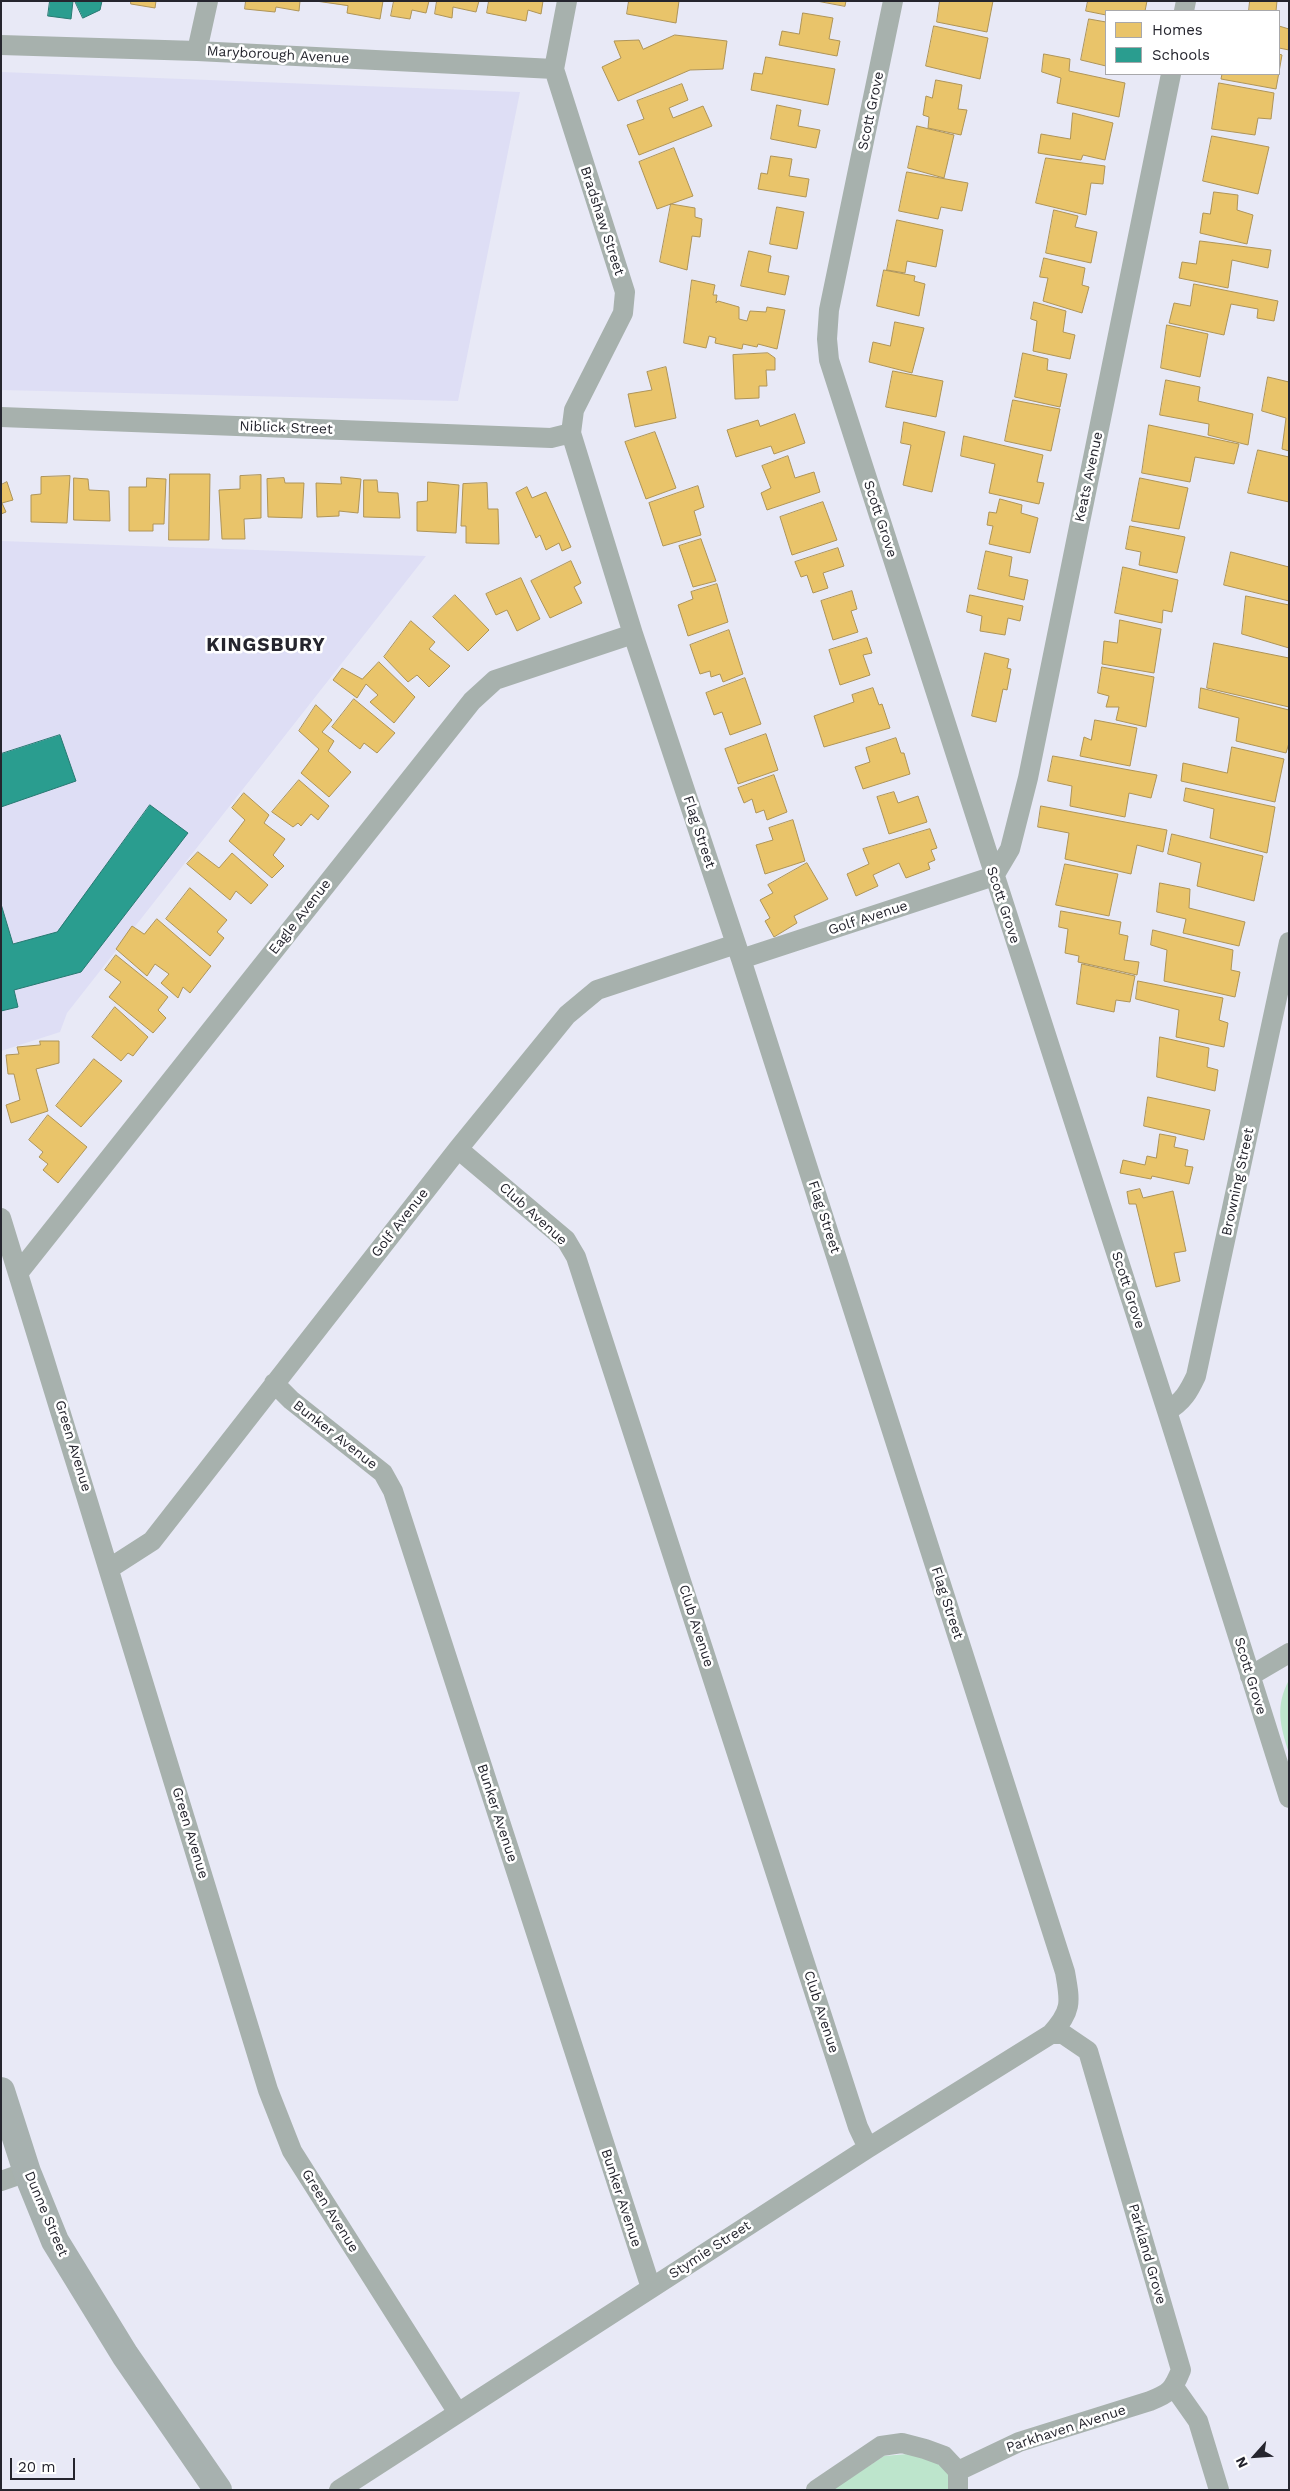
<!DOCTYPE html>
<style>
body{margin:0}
#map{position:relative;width:1290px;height:2491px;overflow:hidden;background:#e8e9f6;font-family:"Work Sans",sans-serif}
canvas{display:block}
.frame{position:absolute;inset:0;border:2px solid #25252e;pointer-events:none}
.legend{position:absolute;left:1105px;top:10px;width:175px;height:65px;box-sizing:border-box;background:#fff;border:1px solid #a8a8ab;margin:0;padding:6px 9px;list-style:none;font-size:15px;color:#25252e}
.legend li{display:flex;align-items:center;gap:10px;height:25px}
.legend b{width:25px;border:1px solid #a8a8ab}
.north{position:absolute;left:1230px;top:2431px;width:50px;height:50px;-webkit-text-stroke:4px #fff;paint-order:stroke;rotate:244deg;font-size:14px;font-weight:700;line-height:20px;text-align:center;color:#25252e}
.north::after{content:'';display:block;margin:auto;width:18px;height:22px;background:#25252e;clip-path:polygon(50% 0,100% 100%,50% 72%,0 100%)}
.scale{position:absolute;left:10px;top:2458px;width:65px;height:22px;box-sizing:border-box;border:2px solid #25252e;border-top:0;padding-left:6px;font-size:15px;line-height:18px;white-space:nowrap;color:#25252e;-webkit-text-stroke:4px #fff;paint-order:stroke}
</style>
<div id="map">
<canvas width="1290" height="2491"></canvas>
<div class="frame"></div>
<ul class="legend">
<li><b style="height:14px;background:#e9c46a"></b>Homes</li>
<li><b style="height:14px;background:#2a9d8f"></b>Schools</li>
</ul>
<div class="north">N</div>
<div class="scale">20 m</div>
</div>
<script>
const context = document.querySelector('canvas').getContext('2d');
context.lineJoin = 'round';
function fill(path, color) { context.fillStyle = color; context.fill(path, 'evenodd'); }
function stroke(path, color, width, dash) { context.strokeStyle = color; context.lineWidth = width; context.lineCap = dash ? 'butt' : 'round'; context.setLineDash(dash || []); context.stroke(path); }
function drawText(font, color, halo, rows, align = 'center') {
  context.font = font + ' "Work Sans",sans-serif'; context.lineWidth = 5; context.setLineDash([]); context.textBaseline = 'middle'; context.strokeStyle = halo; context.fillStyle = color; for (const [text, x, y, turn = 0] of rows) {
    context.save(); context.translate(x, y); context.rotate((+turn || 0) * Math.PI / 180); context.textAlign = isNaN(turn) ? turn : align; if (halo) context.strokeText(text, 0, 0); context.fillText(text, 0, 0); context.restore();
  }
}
fill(new Path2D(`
 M1,72l519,20 -62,309 -457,-11z
 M1,541l425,15 -359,457 -7,19 -59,19z`), '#dedef5');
fill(new Path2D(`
 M1289,1680v73c-9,-27 -14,-47 0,-73z
 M920,2453l31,19v18h-119l52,-34z`), '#bde5cc');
const homes = new Path2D(`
 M131,1h25l-1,7 -24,-4z
 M246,1h54l-1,10 -23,-4 -1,5 -30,-3z
 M316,1h67l-3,18 -33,-6 1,-7z
 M394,1h35l-3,12 -14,-3 -2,9 -19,-3z
 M437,1h42l-3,11 -23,-5 -1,11 -17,-4z
 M489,1h54l-2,13 -13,-4 -2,11 -39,-8z
 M629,1h50l-3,22 -49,-9z
 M817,1h29l-1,5z
 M940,1h53l-6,31 -50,-10z
 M1088,1h59l-2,10h-39v4l-20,-4z
 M1250,1h27l-1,10h-27z
 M803,13l30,5 -4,21 11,2 -3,15 -58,-11 3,-14 17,3z
 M1089,19l17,3v44l-25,-6z
 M934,26l54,12 -8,41 -54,-13z
 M1279,26l10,3v21l-10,-2z
 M675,35l52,6 -4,28 -33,1 -72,31 -16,-34 19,-9 -7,-17 25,-1 4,9z
 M1044,54l26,5 -1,12 56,12 -6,34 -62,-14 4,-25 -19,-6z
 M1279,54l3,1 -6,34 -55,-10 1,-5h57z
 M766,57l69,12 -7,36 -77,-15 3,-17 8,1z
 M936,80l26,5 -4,24 9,1 -6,25 -33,-7 1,-11 -6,-2 3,-19 6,2z
 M1219,83l55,10 -3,26 -13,-1 -3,17 -43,-6z
 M682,84l6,16 -19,8 4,10 30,-12 9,20 -73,29 -12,-30 17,-6 -7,-18z
 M777,105l24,5 -3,16 22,4 -4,18 -45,-9z
 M1073,113l40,10 -8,37 -22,-5 -2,5 -43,-7 3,-19 29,5z
 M917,126l37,9 -10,43 -36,-10z
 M1212,136l57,11 -11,47 -55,-13z
 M674,148l19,48 -36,13 -18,-47z
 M771,156l21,3 -3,17 20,3 -3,18 -48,-8 3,-16 6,1z
 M1046,158l59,8 -2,18 -12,-1 -5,32 -50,-12z
 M907,172l61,11 -6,28 -21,-4 -3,12 -39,-8z
 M1214,192l24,3 -1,15 16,5 -6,29 -47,-11 3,-20 7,1z
 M671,204l24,4v9l7,2 -2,18 -8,-1 -5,34 -27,-8z
 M777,207l27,5 -7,37 -27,-5z
 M1054,210l24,6 -3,11 22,5 -6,31 -45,-10z
 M897,220l46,10 -7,37 -29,-6 -2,12 -18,-3z
 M1200,241l71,9 -3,18 -36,-8 -4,28 -49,-10 3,-16 14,2z
 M749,251l22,5 -3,16 21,4 -4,19 -44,-9z
 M1044,258l41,10 -3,17 7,2 -7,26 -39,-12 5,-23 -8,-1z
 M884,270l31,6 -1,5 11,3 -6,32 -42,-10z
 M692,280l23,5 -2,10h4l-1,8 2,-2 21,6v12l8,2 3,-10 16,1 1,-5 18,3 -8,39 -19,-5 -1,3 -14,-3 -1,5 -27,-6 1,-5 -7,-2 -3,12 -22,-5z
 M1194,284l84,17 -4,20 -17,-3 1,-9 -27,-5 -7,31 -55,-12 5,-20 16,3z
 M1034,302l32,9 -3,21 12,3 -5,24 -37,-8 4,-30 -6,-2z
 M895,322l29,6 -12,45 -43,-11 4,-20 17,4z
 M1167,325l41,9 -8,43 -39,-9z
 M768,353l7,5v12h-9l1,16h-8v12l-24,1 -2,-44z
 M1023,353l25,6 -1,11 20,4 -7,33 -45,-10z
 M666,367l10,51 -41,9 -7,-33 24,-4 -5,-18z
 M893,371l50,10 -7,36 -50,-10z
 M1268,377l21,5v69l-7,-2 4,-31 -24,-7z
 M1166,380l34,7 -2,14 55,13 -5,31 -40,-10 1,-11 -49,-9z
 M1013,400l47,9 -9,42 -46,-10z
 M795,414l10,29 -31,11 -3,-8 -35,11 -9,-27 31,-10 2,6z
 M904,422l41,10 -13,60 -29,-7 8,-40 -10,-2z
 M1149,425l90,19 -5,20 -39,-7 -5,25 -48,-9z
 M655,432l21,56 -30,11 -21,-57z
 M964,436l79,19 -6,27 7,1 -5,21 -50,-11 6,-29 -34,-8z
 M1258,450l31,7v45l-41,-9z
 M788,456l7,22 19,-6 6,20 -53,18 -6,-17 10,-5 -9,-22z
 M170,474h40l-1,66h-40z
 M261,475v43l-17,1 1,20h-23l-3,-49 21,-1v-13z
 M70,476l-3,47 -36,-1v-27l10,-1v-17z
 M341,477l20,2 -3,34 -19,-2v5l-22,1 -1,-34 25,1z
 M74,478l14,1 1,11 20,1 1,30 -36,-1z
 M147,478l19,1 -2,45h-11v7h-24v-44h17z
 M284,478l1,5h19l-2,35 -34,-1 -1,-38z
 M1140,478l48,10 -9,41 -47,-8z
 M364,480h13l1,12 20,1 2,25 -36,-1z
 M7,482l6,18 -11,3 4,9 -5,2v-29z
 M428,482l31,3 -3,48 -39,-2v-29l10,-1z
 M487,483l1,26h10l1,35 -33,-1v-17h-5l2,-42z
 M698,486l6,21 -10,4 7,24 -38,11 -14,-43z
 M527,487l5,11 14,-6 25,55 -9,4 -3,-8 -13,7 -6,-15 -4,3 -20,-45z
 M1000,499l22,6 -1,8 17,5 -8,35 -41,-9 4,-18 -6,-1 2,-13 7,1z
 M823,502l14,38 -45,15 -12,-38z
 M1130,526l55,11 -8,36 -38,-8 2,-13 -15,-3z
 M701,539l15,42 -23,6 -14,-41z
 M838,548l6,18 -21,7 5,15 -15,5 -6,-18 -6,2 -6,-15z
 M986,551l26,6 -3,19 19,4 -4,20 -46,-11z
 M1231,552l58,15v34l-65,-16z
 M571,561l10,22 -7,4 8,16 -32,15 -19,-37z
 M1123,567l55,13 -6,32 -9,-2 -1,13 -47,-10z
 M521,578l19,41 -23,12 -10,-21 -11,5 -10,-21z
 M717,584l11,38 -40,14 -10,-31 15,-6 -2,-7z
 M852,591l5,18 -6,2 7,21 -25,8 -12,-39z
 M455,595l34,35 -21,21 -35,-34z
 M970,595l53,11 -3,15 -12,-3 -3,17 -25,-4 2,-15 -15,-4z
 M1246,596l43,9v43l-47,-14z
 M1120,620l41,9 -7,44 -52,-9 2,-23 13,2z
 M411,621l24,21 -6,7 21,17 -21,21 -12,-12 -9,7 -24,-25z
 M729,630l14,44 -20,8 -3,-8 -9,3 -1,-6 -10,3 -10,-29z
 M867,638l5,15 -9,2 7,20 -30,10 -11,-35z
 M1214,643l75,15v49l-82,-19z
 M985,653l24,6 -2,9 4,1 -4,21 -4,-1 -7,33 -24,-6z
 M379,662l36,35 -21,26 -24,-21 8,-7 -12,-11 -9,14 -24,-18 9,-12 20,11z
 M1102,667l52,10 -8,50 -30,-7 3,-13h-13l3,-11 -11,-3z
 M745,678l16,46 -31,11 -8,-23 -8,3 -8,-22z
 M873,688l6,17 3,-1 8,24 -66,19 -10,-31 40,-14 -2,-7z
 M1201,688l88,22v33l-3,10 -50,-12 3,-23 -40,-10z
 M354,699l41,34 -18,20 -13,-10 -4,6 -28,-22z
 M316,705l16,15 -10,12 12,9 -6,10 23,21 -22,25 -28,-24 18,-24 -20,-18z
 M1095,720l42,8 -7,38 -50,-10 4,-19 7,3z
 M766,734l12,36 -40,14 -13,-35z
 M896,738l5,15h3l6,21 -47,15 -8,-22 15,-5 -4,-14z
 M1232,747l52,12 -9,43 -94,-21 2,-18 44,10z
 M1053,756l104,19 -6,23 -22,-5 -4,24 -55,-11 2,-20 -24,-5z
 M774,775l13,37 -20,8 -3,-10 -8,3 -4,-14 -8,4 -6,-15z
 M299,780l30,26 -11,14 -7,-6 -10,12 -3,-3 -5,4 -21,-15z
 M1186,788l89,19 -8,46 -57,-15 4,-29 -30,-8z
 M894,792l4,11 20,-7 9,26 -38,12 -12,-37z
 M244,793l25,22 -5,8 21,16 -12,16 11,11 -12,12 -43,-37 16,-21 -13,-12z
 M1041,806l126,24 -4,22 -26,-7 -6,29 -66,-15 4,-26 -31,-6z
 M793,820l12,41 -40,13 -9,-29 17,-5 -4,-12z
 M930,829l7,19 -6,2 4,10 -7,3 2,6 -24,9 -7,-15 -26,12 5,11 -22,10 -9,-22 22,-10 -6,-15z
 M1172,834l91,22 -9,45 -57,-15 4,-23 -33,-9z
 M198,852l21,16 13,-15 36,32 -17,19 -15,-13 -6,9 -43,-36z
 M807,863l21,36 -34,17 3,7 -23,14 -9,-16 5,-3 -10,-18 13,-7 -5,-8z
 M1065,864l53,10 -9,42 -53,-11z
 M1160,883l30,6 -1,19 56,14 -6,24 -56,-13 3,-14 -29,-7z
 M190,888l37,32 -10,12 7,6 -14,18 -44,-37z
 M1061,911l60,11 -2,12 9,2 -4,24 15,2 -2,13 -59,-13 1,-6 -14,-3 3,-24 -9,-2z
 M157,919l54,47 -21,27 -7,-6 -5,11 -17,-15 8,-9 -14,-10 -8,12 -31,-27 16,-23 12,8z
 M1153,930l80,20 -2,20 9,2 -5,25 -71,-16 3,-31 -16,-5z
 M116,955l52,42 -10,13 8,8 -13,15 -44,-36 12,-15 -16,-12z
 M1082,964l53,12 -5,26 -14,-2 -2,12 -37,-8z
 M1138,981l85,17 -4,22 9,3 -4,24 -48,-10 3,-27 -43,-11z
 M115,1007l33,30 -15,19 -5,-3 -7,8 -29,-24z
 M1160,1037l49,11 -2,19 11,3 -3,21 -58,-14z
 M40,1041h19v22l-23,6 12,42 -37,12 -5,-18 14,-5 -6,-26h-6l-2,-19 13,-1 -2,-7 23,-2z
 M94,1059l28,22 -41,46 -25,-21z
 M1148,1097l62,13 -6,30 -60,-14z
 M48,1115l39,32 -29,36 -15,-13 5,-6 -9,-7 4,-5 -14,-12z
 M1160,1134l16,3 -2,10 14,3 -3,16 8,1 -4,17 -37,-8 -1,3 -31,-6 3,-13 22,5 2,-9 9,2z
 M1140,1189l3,9 30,-7 13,60 -12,2 6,28 -24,6 -20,-83h-7l-2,-12z`);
fill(homes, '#e9c46a');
stroke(homes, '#ae9458', 1);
const schools = new Path2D(`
 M50,1h23l-2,18 -23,-3z
 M75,1h27l-2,9 -17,8z
 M60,735l16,46 -75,26v-53z
 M150,805l38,28 -107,139 -67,18 4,17 -17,4v-107l12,40 44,-12z`);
fill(schools, '#2a9d8f');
stroke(schools, '#287972', 1);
stroke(new Path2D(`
 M893,1l-64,309 -2,29 2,21 338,1051 122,387
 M1184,11l2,-10
 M1,45l196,6 357,18
 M197,51l11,-50
 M1,417l550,21 20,-5
 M741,959l253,-83 16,-27 18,-71 143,-704
 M458,1149l108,91 10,17 282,870 10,21
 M1,1218l267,872 24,61 166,262
 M19,1272l453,-571 23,-21 138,-46
 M274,1383l17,17 92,73 10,18 258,797
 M1167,1411c16,-9 22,-20 29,-35l93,-434
 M110,1568l42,-27 306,-392 109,-134 30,-25 139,-46
 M1250,1676l39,-23
 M1,2181l26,-9
 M1174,2387l24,34 21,69
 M958,2471l61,-29 131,-41c20,-8 23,-11 31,-31l-93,-319 -25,-17h-12
 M339,2490l529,-342 183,-114c22,-24 19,-33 14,-62l-324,-1013 -108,-325 -62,-201 3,-23 49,-97 2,-21 -71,-223 13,-68
 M816,2490l65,-44 21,-3 23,6 19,7 14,15v19`), '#a7b1ad', 20);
stroke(new Path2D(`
 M1,2091l26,81 28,69 70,114 93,135`), '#a7b1af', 28);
drawText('14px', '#25252e', '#fff', [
 ["Maryborough Avenue",278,55,3],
 ["Scott Grove",871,111,-78],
 ["Bradshaw Street",602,221,72],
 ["Niblick Street",286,428,2],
 ["Keats Avenue",1089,477,-78],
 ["Scott Grove",880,519,72],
 ["Flag Street",699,832,72],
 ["Scott Grove",1003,905,72],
 ["Eagle Avenue",300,917,-52],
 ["Golf Avenue",868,918,-18],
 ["Browning Street",1238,1182,-78],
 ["Club Avenue",533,1214,42],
 ["Flag Street",824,1217,72],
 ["Golf Avenue",400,1223,-52],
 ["Scott Grove",1128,1290,72],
 ["Bunker Avenue",335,1435,38],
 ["Green Avenue",73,1446,73],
 ["Flag Street",947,1603,72],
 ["Club Avenue",696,1626,72],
 ["Scott Grove",1250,1676,73],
 ["Bunker Avenue",497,1813,72],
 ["Green Avenue",190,1833,73],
 ["Club Avenue",821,2012,72],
 ["Bunker Avenue",621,2198,72],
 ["Green Avenue",330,2211,58],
 ["Dunne Street",46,2214,67],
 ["Stymie Street",710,2250,-33],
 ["Parkland Grove",1147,2254,74],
 ["Parkhaven Avenue",1066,2429,-18]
]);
context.letterSpacing = '1px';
drawText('bold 19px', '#25252e', '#fff', [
 ["KINGSBURY",266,645]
]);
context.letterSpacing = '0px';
</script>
